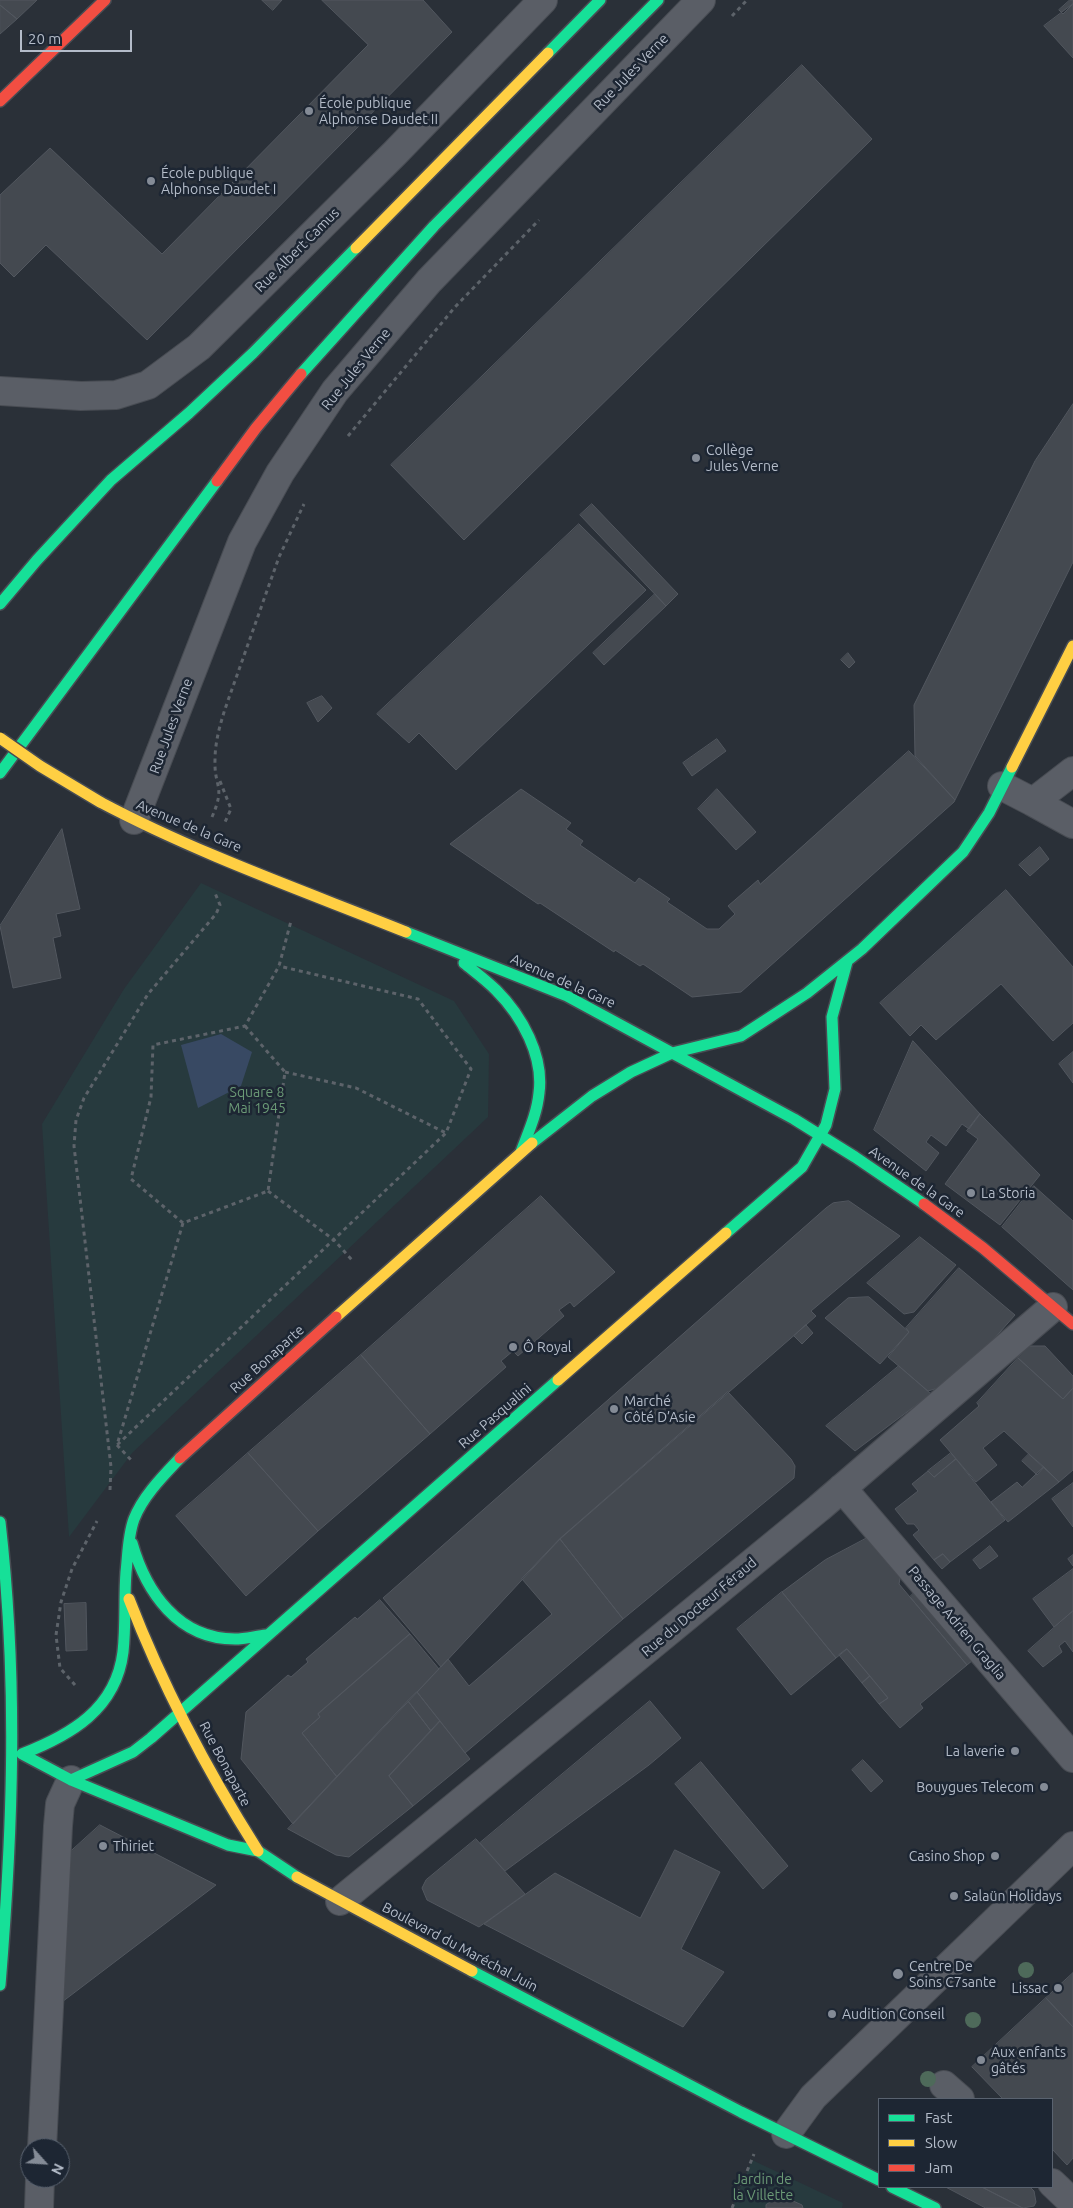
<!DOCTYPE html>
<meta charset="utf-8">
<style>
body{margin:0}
#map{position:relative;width:1073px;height:2208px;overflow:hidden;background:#2a3038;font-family:Ubuntu,sans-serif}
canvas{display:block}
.legend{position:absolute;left:878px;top:2098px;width:175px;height:90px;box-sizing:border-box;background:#1d2633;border:1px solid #59626f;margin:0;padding:6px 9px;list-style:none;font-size:15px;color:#b4bcc9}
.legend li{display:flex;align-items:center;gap:10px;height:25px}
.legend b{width:25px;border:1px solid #59626f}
.north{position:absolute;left:20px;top:2138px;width:50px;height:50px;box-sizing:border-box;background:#1d2633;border:1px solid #59626f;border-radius:50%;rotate:116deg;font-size:14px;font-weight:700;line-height:20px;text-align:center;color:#b4bcc9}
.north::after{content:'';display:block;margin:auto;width:18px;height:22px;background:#848b96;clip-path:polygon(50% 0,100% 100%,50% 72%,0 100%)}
.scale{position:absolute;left:20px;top:30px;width:112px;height:22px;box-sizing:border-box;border:2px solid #b4bcc9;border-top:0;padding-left:6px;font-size:15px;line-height:18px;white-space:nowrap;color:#b4bcc9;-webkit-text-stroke:4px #1d2633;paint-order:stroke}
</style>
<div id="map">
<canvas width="1073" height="2208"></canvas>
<ul class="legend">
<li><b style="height:6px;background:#16e098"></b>Fast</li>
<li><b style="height:6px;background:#ffcf43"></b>Slow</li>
<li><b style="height:6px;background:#f24e42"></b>Jam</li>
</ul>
<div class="north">N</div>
<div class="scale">20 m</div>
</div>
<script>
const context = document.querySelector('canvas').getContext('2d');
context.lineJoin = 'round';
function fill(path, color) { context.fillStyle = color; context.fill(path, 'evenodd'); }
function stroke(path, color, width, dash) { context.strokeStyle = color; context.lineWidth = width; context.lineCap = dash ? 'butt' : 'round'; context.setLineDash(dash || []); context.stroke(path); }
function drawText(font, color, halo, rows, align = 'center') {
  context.font = font + ' Ubuntu,sans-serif'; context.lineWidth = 5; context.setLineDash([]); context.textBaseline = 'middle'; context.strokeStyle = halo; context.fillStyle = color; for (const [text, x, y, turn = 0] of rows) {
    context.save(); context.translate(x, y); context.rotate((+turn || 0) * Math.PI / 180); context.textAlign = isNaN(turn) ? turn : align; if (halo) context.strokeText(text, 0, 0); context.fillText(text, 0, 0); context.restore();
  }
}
fill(new Path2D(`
 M201,883l253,118 35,53 -1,63 -356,336 -63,84 -27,-413 82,-135z
 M752,2160l91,43 -1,5h-110z`), '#273a3e');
fill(new Path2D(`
 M221,1034l31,18 -11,34 -43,22 -17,-63z`), '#384963');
const building = new Path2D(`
 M0,0h37l-20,19 -17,-14z
 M262,0h20l-9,10z
 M322,0h101l29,32 -305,308 -101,-95 -32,32 -14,-14v-68l50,-47 112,106 206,-209z
 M1070,0h3v4l-10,10 -4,-4z
 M1073,4v54l-29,-32z
 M0,5l17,14 -17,15z
 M802,65l70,74 -408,401 -73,-75z
 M1073,404v158l-118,238 -40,-44 -1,-51 121,-244z
 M592,504l86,90 -12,12 -86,-91z
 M579,524l67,66 -190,180 -37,-37 -10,10 -32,-29z
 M655,594l11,12 -62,59 -11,-12z
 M848,653l7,9 -6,6 -8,-8z
 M322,696l10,12 -14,14 -11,-19z
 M717,739l9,12 -34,25 -9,-13z
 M909,751l46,49 -1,2 -213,190 -49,5 -49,-33 -3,2 -25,-16 -1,2 -74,-49 -2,1 -88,-60 71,-55 50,34 -5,6 17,12 -3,4 55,38 4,-5 31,21 -3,3 40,27h12l16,-15 -7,-8 30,-26 2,4z
 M717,789l39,43 -20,18 -38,-41z
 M62,829l18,80 -24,5 5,22 -8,2 8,40 -48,10 -13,-62z
 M1040,847l9,12 -19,17 -11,-11z
 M1006,890l67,77v56l-20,18 -52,-57 -65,56 -15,-15 -11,11 -30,-33z
 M913,1041l67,73 -11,15 -7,-5 -16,22 -15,-11 -5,7 13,11 -13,18 -52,-41z
 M1073,1052v31l-14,-19z
 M980,1114l60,61 -40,50 -55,-41 33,-45 -11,-8z
 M1034,1186l39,35v69l-71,-63z
 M541,1196l74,76 -41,35 -4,-5 -11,8 5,6 -46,40 -5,-5 -12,10 5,6 -76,67 -69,-79z
 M849,1201l51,35 -89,75 5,5 -10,9 -246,214 -119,128 -58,-69 443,-390 7,-5z
 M920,1237l36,28 -42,47 -10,2 -37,-31z
 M959,1268l56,47 -60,68 -27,8 -40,-34 21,-25 -3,-4z
 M869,1297l40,35 -29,32 -55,-46 23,-20z
 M806,1325l7,8 -11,11 -8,-8z
 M1028,1346h17l28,30v12l-10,11 -45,-41z
 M361,1355l69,79 -112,97 -70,-78z
 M1018,1358l45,41 10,-11v82l-14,12 -55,-51 -21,17 14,17 -21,17 -36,-42 39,-34 -2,-3z
 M899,1366l32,28 -76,57 -29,-25z
 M728,1392l63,67 4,7 -1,12 -171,141 -63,-80z
 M248,1453l70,78 -72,65 -70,-80z
 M951,1453l5,6 -22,18 -6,-6z
 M1029,1454l15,13 -7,8 -15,-14z
 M956,1459l49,61 -55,42 -7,-8 -9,6 -21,-25 6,-5 -5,-6h-7l-12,-15 23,-18 -6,-7 16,-13 6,6z
 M1044,1467l15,15 -51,40 -17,-20 26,-20 5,5z
 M1073,1483v44l-21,-28z
 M871,1536l30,37 -2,11 68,81 -47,39 3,4 -23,20 -21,-24 9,-6 -41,-49 -11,9 -54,-66 43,-32z
 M560,1539l63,80 -158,134 -48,-61 31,-33 21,27 83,-72 -30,-35z
 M990,1546l8,10 -18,13 -7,-9z
 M943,1554l7,8 -8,7 -8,-9z
 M1073,1555v11l-5,-7z
 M1073,1569v42l-19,16 -21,-28z
 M916,1591l57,69 -6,5 -57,-68z
 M782,1592l54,66 -45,37 -54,-66z
 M380,1600l30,34 -92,80 2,3 -18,16 35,44 -44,47 -52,-65 5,-47 42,-37 3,2 17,-15 -2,-3 49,-42 2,2z
 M86,1603l1,47 -21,1 -2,-47z
 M1073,1611v41l-8,-11 -6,5 3,6 -19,15 -15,-16z
 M410,1634l29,35 -102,108 -35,-44 18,-16 -2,-3z
 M847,1649l23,27 -8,7 -23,-28z
 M870,1676l18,22 -9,6 -17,-21z
 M417,1692l23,29 -9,10 -23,-30z
 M408,1701l23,30 -42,45 24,30 -64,51 -13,-2 -48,-26z
 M650,1701l31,37 -32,27 -144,106 -25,-28z
 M440,1721l30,38 -57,47 -24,-30z
 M863,1760l20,21 -12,11 -19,-22z
 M701,1762l87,104 -25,23 -88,-105z
 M100,1825l116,60 -154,117 7,-149z
 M476,1839l49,55 -46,33 -52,-27 -5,-12 4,-8z
 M675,1850l45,22 -39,77 43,23 -41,55 -199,-103 71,-51 85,45z
 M1073,1973v54l-27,-29z
 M1046,1998l27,29v131l-6,7 -15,-16v-50h-49l-31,-32z
 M946,2187h36l41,21h-37z
 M982,2187h48l4,4 2,11 -2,4 -11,2z
 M782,2196l20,9 1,3h-37v-3z`);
fill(building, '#444950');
stroke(building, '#52575f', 1);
const street = new Path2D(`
 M0,391l81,5 35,-1 32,-10 51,-38 196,-194 148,-153
 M1002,786l31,16 40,-31
 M1033,802l40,22
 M134,820l108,-278 38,-69 55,-82 94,-110 272,-281
 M842,1488l231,270
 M340,1901l479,-393 234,-201
 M944,2085l16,14
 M786,2134l27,-37 260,-251
 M42,2148l16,-322 2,-22 11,-24
 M1052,2183l21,20
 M39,2208l1,-30`);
const fast = new Path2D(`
 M548,53l52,-53
 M301,374l133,-148 224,-226
 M0,604l37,-44 74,-80 78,-67 64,-60 103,-105
 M0,773l217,-292
 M406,932l161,64 227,123 61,38 69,47
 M464,963c11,9 22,17 32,27 26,26 48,66 43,103 -2,21 -11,40 -18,59
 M532,1143l60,-47 39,-24 41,-19 69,-17 66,-43 55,-44 101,-97 26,-39 23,-46
 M726,1233l76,-66 24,-42 9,-36 -3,-72 15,-55
 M0,1522c18,158 13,305 0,463
 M132,1543c14,49 46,96 103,96 10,0 21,-3 31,-4
 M22,1754c49,-19 94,-45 101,-102 3,-27 1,-54 3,-80 2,-18 2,-37 8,-53 9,-23 29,-43 46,-61
 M22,1754l49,26 157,65 30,6 39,26
 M71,1780l62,-28 18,-14 407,-358
 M472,1971l269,141 138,68
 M892,2187l43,21`);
const slow = new Path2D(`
 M356,248l192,-195
 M1012,767l61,-121
 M100,802c98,52 204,89 306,130
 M336,1317l196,-174
 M558,1380l168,-147
 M129,1599c34,88 79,173 129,252
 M297,1877l175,94`);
const jam = new Path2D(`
 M0,101l105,-101
 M217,481l39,-53 45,-54
 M924,1204l59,44 90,76
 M180,1458l156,-141`);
stroke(street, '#484c53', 30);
stroke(fast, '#484c53', 14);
stroke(slow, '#484c53', 14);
stroke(jam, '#484c53', 14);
stroke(new Path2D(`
 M732,16l15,-16
 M348,436l107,-129 84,-87
 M220,781l11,28 -6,13
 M212,817c14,-32 2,-29 3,-57 0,-18 5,-35 10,-51l54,-152 25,-53
 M245,1026l40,46 -17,119 -85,32 -52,-44 20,-82 2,-52 92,-19 34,-60 12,-45
 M285,1072l71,16 90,45
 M268,1191l66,49 18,20
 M183,1223l-66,222 329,-312 25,-64 -53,-70 -139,-33
 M117,1445l15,16
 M110,1490l1,-23 -37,-321 2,-26 8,-22 64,-104 68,-80 4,-9 -5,-12
 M75,1685l-15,-17 -4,-33 5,-33 11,-33 25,-48
 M732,2208l22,-54`), '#5d636a', 3, [4, 4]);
stroke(street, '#5a5e66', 28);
stroke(fast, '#16e098', 11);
stroke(slow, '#ffcf43', 11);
stroke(jam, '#f24e42', 11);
const slowBridge = new Path2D(`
 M0,738l40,28 60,36`);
stroke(slowBridge, '#484c53', 14, []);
stroke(slowBridge, '#ffcf43', 11);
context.fillStyle = '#4e6a5a';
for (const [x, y] of [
 [1026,1970],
 [973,2020],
 [928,2079]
]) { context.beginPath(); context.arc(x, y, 8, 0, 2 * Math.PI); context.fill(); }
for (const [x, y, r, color] of [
 [309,111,5,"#848b96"],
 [151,181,5,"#848b96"],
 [696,458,5,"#848b96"],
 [971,1193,5,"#848b96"],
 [513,1347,5,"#848b96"],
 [614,1409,5,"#848b96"],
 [1015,1751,5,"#848b96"],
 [1044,1787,5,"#848b96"],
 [103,1846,5,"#848b96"],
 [995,1856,5,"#848b96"],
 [954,1896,5,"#848b96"],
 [898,1974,6,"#848b96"],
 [1058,1988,5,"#848b96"],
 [832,2014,5,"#848b96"],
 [981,2060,5,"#848b96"]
]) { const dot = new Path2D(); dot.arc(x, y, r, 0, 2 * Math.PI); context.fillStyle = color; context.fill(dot); stroke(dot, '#1d2633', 2); }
drawText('14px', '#b4bcc9', '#1d2633', [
 ["Rue Jules Verne",631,72,-46],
 ["Rue Albert Camus",297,250,-45],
 ["Rue Jules Verne",356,369,-51],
 ["Rue Jules Verne",171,726,-70],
 ["Avenue de la Gare",189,826,23],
 ["Avenue de la Gare",563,981,24],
 ["Avenue de la Gare",917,1182,35],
 ["Rue Bonaparte",267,1359,-42],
 ["Rue Pasqualini",495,1416,-41],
 ["Rue du Docteur Féraud",699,1607,-40],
 ["Passage Adrien Graglia",957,1623,50],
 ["Rue Bonaparte",225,1764,62],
 ["Boulevard du Maréchal Juin",460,1947,28]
]);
drawText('14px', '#b4bcc9', '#1d2633', [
 ["École publique",319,103],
 ["Alphonse Daudet II",319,119],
 ["École publique",161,173],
 ["Alphonse Daudet I",161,189],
 ["Collège",706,450],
 ["Jules Verne",706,466],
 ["La Storia",981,1193],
 ["Ô Royal",523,1347],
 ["Marché",624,1401],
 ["Côté D’Asie",624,1417],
 ["La laverie",1005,1751,"right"],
 ["Bouygues Telecom",1034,1787,"right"],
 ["Thiriet",113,1846],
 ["Casino Shop",985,1856,"right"],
 ["Salaün Holidays",964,1896],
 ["Centre De",909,1966],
 ["Soins C7sante",909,1982],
 ["Lissac",1048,1988,"right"],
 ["Audition Conseil",842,2014],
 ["Aux enfants",991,2052],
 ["gâtés",991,2068]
], 'left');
drawText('14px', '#6b9a76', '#1d2633', [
 ["Square 8",257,1092],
 ["Mai 1945",257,1108],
 ["Jardin de",763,2179],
 ["la Villette",763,2195]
]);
</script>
